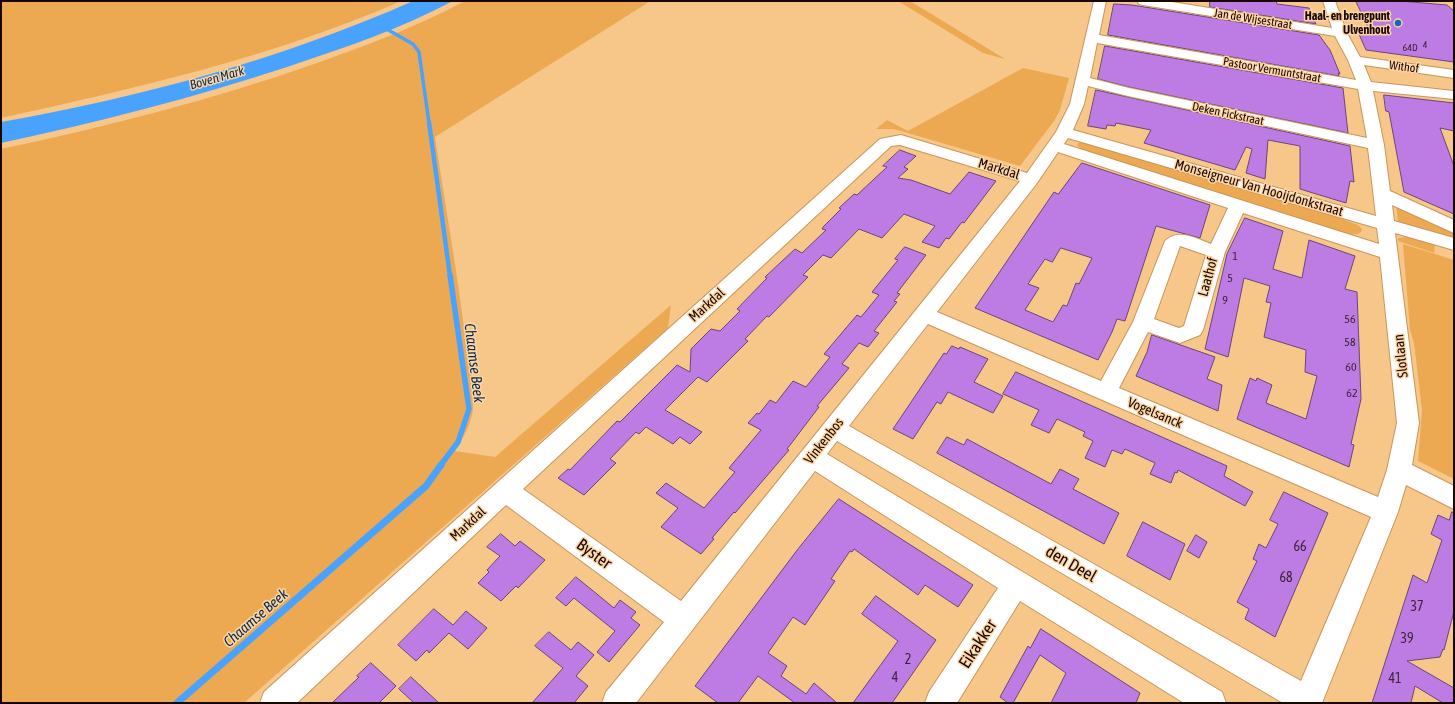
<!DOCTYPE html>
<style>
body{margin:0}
#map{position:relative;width:1455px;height:704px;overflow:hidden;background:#f7c689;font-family:"Asap Condensed",sans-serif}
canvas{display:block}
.frame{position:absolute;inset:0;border:2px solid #180700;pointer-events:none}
</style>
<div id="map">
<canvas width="1455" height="704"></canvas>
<div class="frame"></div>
</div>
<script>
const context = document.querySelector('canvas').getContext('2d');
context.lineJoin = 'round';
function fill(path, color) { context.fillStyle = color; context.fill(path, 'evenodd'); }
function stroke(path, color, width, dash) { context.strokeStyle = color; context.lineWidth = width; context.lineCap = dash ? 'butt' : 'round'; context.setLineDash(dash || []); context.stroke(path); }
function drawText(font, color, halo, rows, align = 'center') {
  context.font = font + ' "Asap Condensed",sans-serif'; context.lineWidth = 3; context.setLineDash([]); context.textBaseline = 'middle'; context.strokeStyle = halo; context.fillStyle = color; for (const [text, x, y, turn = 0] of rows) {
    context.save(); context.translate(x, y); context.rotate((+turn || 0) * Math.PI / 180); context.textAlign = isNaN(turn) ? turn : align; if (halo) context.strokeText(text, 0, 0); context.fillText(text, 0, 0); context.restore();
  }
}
fill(new Path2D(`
 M1,1h400c-128,56 -264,87 -400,117z
 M465,1h181l3,1 -214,135c10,67 22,133 30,199 3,24 10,49 8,73 -2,16 -10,29 -18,42l40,6 176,-152 -3,23 -424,375h-243v-554c109,-23 214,-50 319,-87 49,-18 99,-36 145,-61z
 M898,1h12l95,58 -22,-6z
 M1023,68l46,10 -9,32 -6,11 -34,45 -126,-37h-18l11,-9 21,11z
 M1086,141l238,71 34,13 4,4 -1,3 -3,2 -7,1 -270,-86 -4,-4 1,-2z
 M1396,204l58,27v8l-56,-16z
 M1409,236l26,8 -1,9 -36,-12v-3l10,-1z
 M1403,244l51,16v219l-36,-18 4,-51 -8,-67 -4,-13z`), '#eca952');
fill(new Path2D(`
 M413,1h40c-53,28 -109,47 -166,66 -94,31 -189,55 -286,76v-21c141,-25 281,-63 412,-121z`), '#49a3fe');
stroke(new Path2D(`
 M383,27l30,17 6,8 10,71`), '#49a3fe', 3.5);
stroke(new Path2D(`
 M429,122l21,154`), '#49a3fe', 4.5);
stroke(new Path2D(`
 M440,466l18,-24 11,-33 -19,-134`), '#49a3fe', 5.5);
stroke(new Path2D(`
 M177,703l249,-217 15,-21`), '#49a3fe', 7);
const building = new Path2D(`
 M1210,1h66l1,3 32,4 7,16 -106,-17z
 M1356,1h44l47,4 7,6v51l-88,-12 -8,-18 13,2z
 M1114,4l18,1 187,30 11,15 10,24 -2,-1 1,3 -231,-41z
 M1105,46l238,42 5,45 -219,-46 -31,-8z
 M1096,90l254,56 4,36 -4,-1 -4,22 -46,-14v-43l-32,-6 -3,39 -19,-6 6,-24 -6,-2 -11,23 -91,-27 7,-13 -35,-7 -1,3 -8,-1 -1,4 -18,-3z
 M1384,95l70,8v28l-14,-3 14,38v48l-50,-22 -15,-80 -3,-1z
 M900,150l16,6 -12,11 4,2 -10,9 13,2 39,14 19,-22 27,9 -32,42 -2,-1 -13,17 -3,-1 -7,10 -17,-6 13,-16 -31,-12 -22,24 -23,-9 -28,29 -8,-3 -20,20 5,2 -39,40 -2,-1 -22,23 3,2 -41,41 -9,-5 -33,33 37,22 -12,12 -10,-7 -7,7 -27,-17 -7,7 -3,-2 -26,27 6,4 -32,32 -26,-17 10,-9 2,1 47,-49 3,1 57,-57 13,7 1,-23 20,-20 9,2 20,-20 -3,-2 30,-31 -2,-1 30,-28 7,4 24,-23 -4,-1 2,-3 17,-17 -2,-1 15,-14 3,1 30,-28 -4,-1z
 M1082,163l128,42 -10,33 -44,-12 -31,95 -8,-2 -5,13 -14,28 -123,-52 79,-116 4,2zM1061,248l31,10 -13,26 -3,-1 -9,23 -4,-1 -10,17 -28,-12 14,-22 -11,-4 17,-25 7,3z
 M1245,218l38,13 -10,38 29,9 7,-38 46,16 -10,33 12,3 4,107 -10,45 3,1 -5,22 -112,-48 13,-41 6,3 1,-3 15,7 -6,18 40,16 11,-43 -12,-4 1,-22 -42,-13 7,-34 -5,-1 4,-16 -26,-8 -16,79 -23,-8 22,-95z
 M905,247l21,8 -29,38 3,1 -6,7 3,1 -23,29 5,2 -11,14 -9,-4 -17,21 7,4 -32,38 2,1 -32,42 2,1 -54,63 -1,-1 -22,26 2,1 -13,15 -40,-27 17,-19 -22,-15 10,-10 38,25 31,-36 -6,-4 32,-38 -13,-7 9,-10 2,1 11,-14 6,3 17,-22 13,6 24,-30 -6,-3 33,-39 4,2 18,-22 -7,-3 26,-32 -3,-1z
 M1152,335l63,22 -8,22 15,6 -4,26 -82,-35 11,-24z
 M952,346l7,3 1,-2 28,12 -14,23 29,14 -10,17 -45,-21 -7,12 -4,-2 -24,37 -20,-10 51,-76 2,1z
 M1016,372l211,94 -3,10 29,16 -8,14 -67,-36 -1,3 -2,-1 -4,11 -21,-9 5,-11 -30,-14 -3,5 -10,-4 -7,17 -20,-9 8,-17 -10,-5 2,-4 -28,-13 -8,14 -18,-8 8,-15 -36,-16z
 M947,437l17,8 3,-6 84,45 9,-15 19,10 -6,10 46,24 -15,31 -167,-91z
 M1284,492l44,21 -53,124 -30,-18 4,-10 -12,-7 20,-41 -4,-2 6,-15 7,4 12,-24 -8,-4z
 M839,499l134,86 -15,22 -33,-22 -7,10 -64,-46 -2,3 -2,-1 -19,28 4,2 -30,44 -12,-8 -25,36 19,13 -6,10 25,18 8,-11 23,20h-42l-37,-27 -20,27h-20l-23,-17 103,-137z
 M1452,512l2,1v98l-10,39 -1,-1 -3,8 -33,4 47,27v15h-11l-28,-17 -4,17h-39l41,-128 14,8 15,-43 -11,-6 7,-19 11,5z
 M1143,522l42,22 -15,36 -43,-24z
 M501,534l14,12 5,-5 25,19 -27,28 -2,-2 -15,15 -23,-18 11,-11 -2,-2 13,-14 -13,-9z
 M1196,535l11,7 -8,16 -12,-7z
 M576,577l38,31 6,-8 16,12 -5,6 9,7 -31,37 -12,-10 18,-21 -41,-33 -8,8 -10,-8z
 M876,596l60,44 -44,63h-39l45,-62 -36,-27z
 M434,609l19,16 13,-14 21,17 -19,21 -19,-16 -20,20 -2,-3 -11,11 -18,-16z
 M1041,629l99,64 -4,10h-85l15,-30 -26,-18 -27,48h-5l-8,-6 28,-51 2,2z
 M549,632l22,18 7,-8 16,13 -18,21 12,10 -14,17h-42l31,-35 -28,-22z
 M371,663l25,23 -17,17h-47l27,-26 -2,-1z
 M411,677l28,26h-25l-15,-14z`);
fill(building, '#bc7ce3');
stroke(building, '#68467d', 1);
const minor = new Path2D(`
 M1094,1h12l-7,34 257,45 -8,-20 -13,-24 -192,-31 -4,-1 -2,-3h29l166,27 -9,-27h12l12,32 13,24 94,13v8l-90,-13 7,17 83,9v8l-81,-8 11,54 6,46 64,29v13l-62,-28 2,16 60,17v12l-59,-17 24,190 -7,42 42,21v23l-48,-24 -8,27 -76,191h-39l-446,-262 -10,13 395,238 4,11h-42l-164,-102 -63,102h-32l4,-11 69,-104 -183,-117 -179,232h-34l4,-11 58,-70 -158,-117 -209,198h-37l4,-11 616,-553 21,-4 126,38 29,-41 14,-28zM1097,43l261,46 9,49 -238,-50 -39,-10zM1088,86l40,10 240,52 8,68 -303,-86 11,-26zM1068,138l309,90 2,16 -315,-100zM900,145l120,36 -339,420 -158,-112 368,-343zM1058,152l170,56 -17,36c-15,-6 -33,-16 -46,-3l-32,81 -32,59 -164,-69 100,-129zM1243,213l137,44 17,166 -10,47 -9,27 -259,-109 29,-56 32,11 20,-8 3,-5 22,-78zM1180,246l26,9 -22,71 -5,2 -25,-9zM928,324l443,193 -70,164 -452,-255z`);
stroke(minor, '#c6975b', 2);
fill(minor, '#fff');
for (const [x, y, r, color] of [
 [1398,23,4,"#1169b7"]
]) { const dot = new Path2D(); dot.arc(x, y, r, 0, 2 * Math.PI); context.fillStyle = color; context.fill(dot); stroke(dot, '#fdd5a5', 1.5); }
drawText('10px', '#412439', null, [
 ["4",1425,45],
 ["64D",1410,48]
]);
drawText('bold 12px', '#180700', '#fdd5a5', [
 ["Haal- en brengpunt",1390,16],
 ["Ulvenhout",1390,30]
], 'right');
drawText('12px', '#180700', '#fdd5a5', [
 ["Jan de Wijsestraat",1253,19,9],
 ["Withof",1404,67,8],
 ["Pastoor Vermuntstraat",1272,70,10],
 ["Deken Fickstraat",1228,114,12]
]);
drawText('12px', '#412439', null, [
 ["1",1235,256],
 ["5",1230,278],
 ["9",1225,300],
 ["56",1350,319],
 ["58",1350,342],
 ["60",1351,367],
 ["62",1352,393]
]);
drawText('italic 13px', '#052a4d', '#fdd5a5', [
 ["Boven Mark",217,78,-16]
]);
drawText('14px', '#180700', '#fdd5a5', [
 ["Markdal",999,169,17],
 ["Monseigneur Van Hooijdonkstraat",1259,188,16],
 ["Laathof",1208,277,-75],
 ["Markdal",707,305,-42],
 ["Slotlaan",1401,356,-96],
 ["Vogelsanck",1155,413,23],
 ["Vinkenbos",824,441,-52],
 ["Markdal",468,524,-43]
]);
drawText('14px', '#412439', null, [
 ["66",1300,547],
 ["68",1286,578],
 ["37",1417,607],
 ["39",1407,639],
 ["2",908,660],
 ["4",895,678],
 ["41",1395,679]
]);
drawText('italic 15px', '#052a4d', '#fdd5a5', [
 ["Chaamse Beek",474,363,83],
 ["Chaamse Beek",256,618,-41]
]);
drawText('17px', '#180700', '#fdd5a5', [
 ["Byster",594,554,36],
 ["den Deel",1071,564,30],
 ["Eikakker",978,644,-57]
]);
</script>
